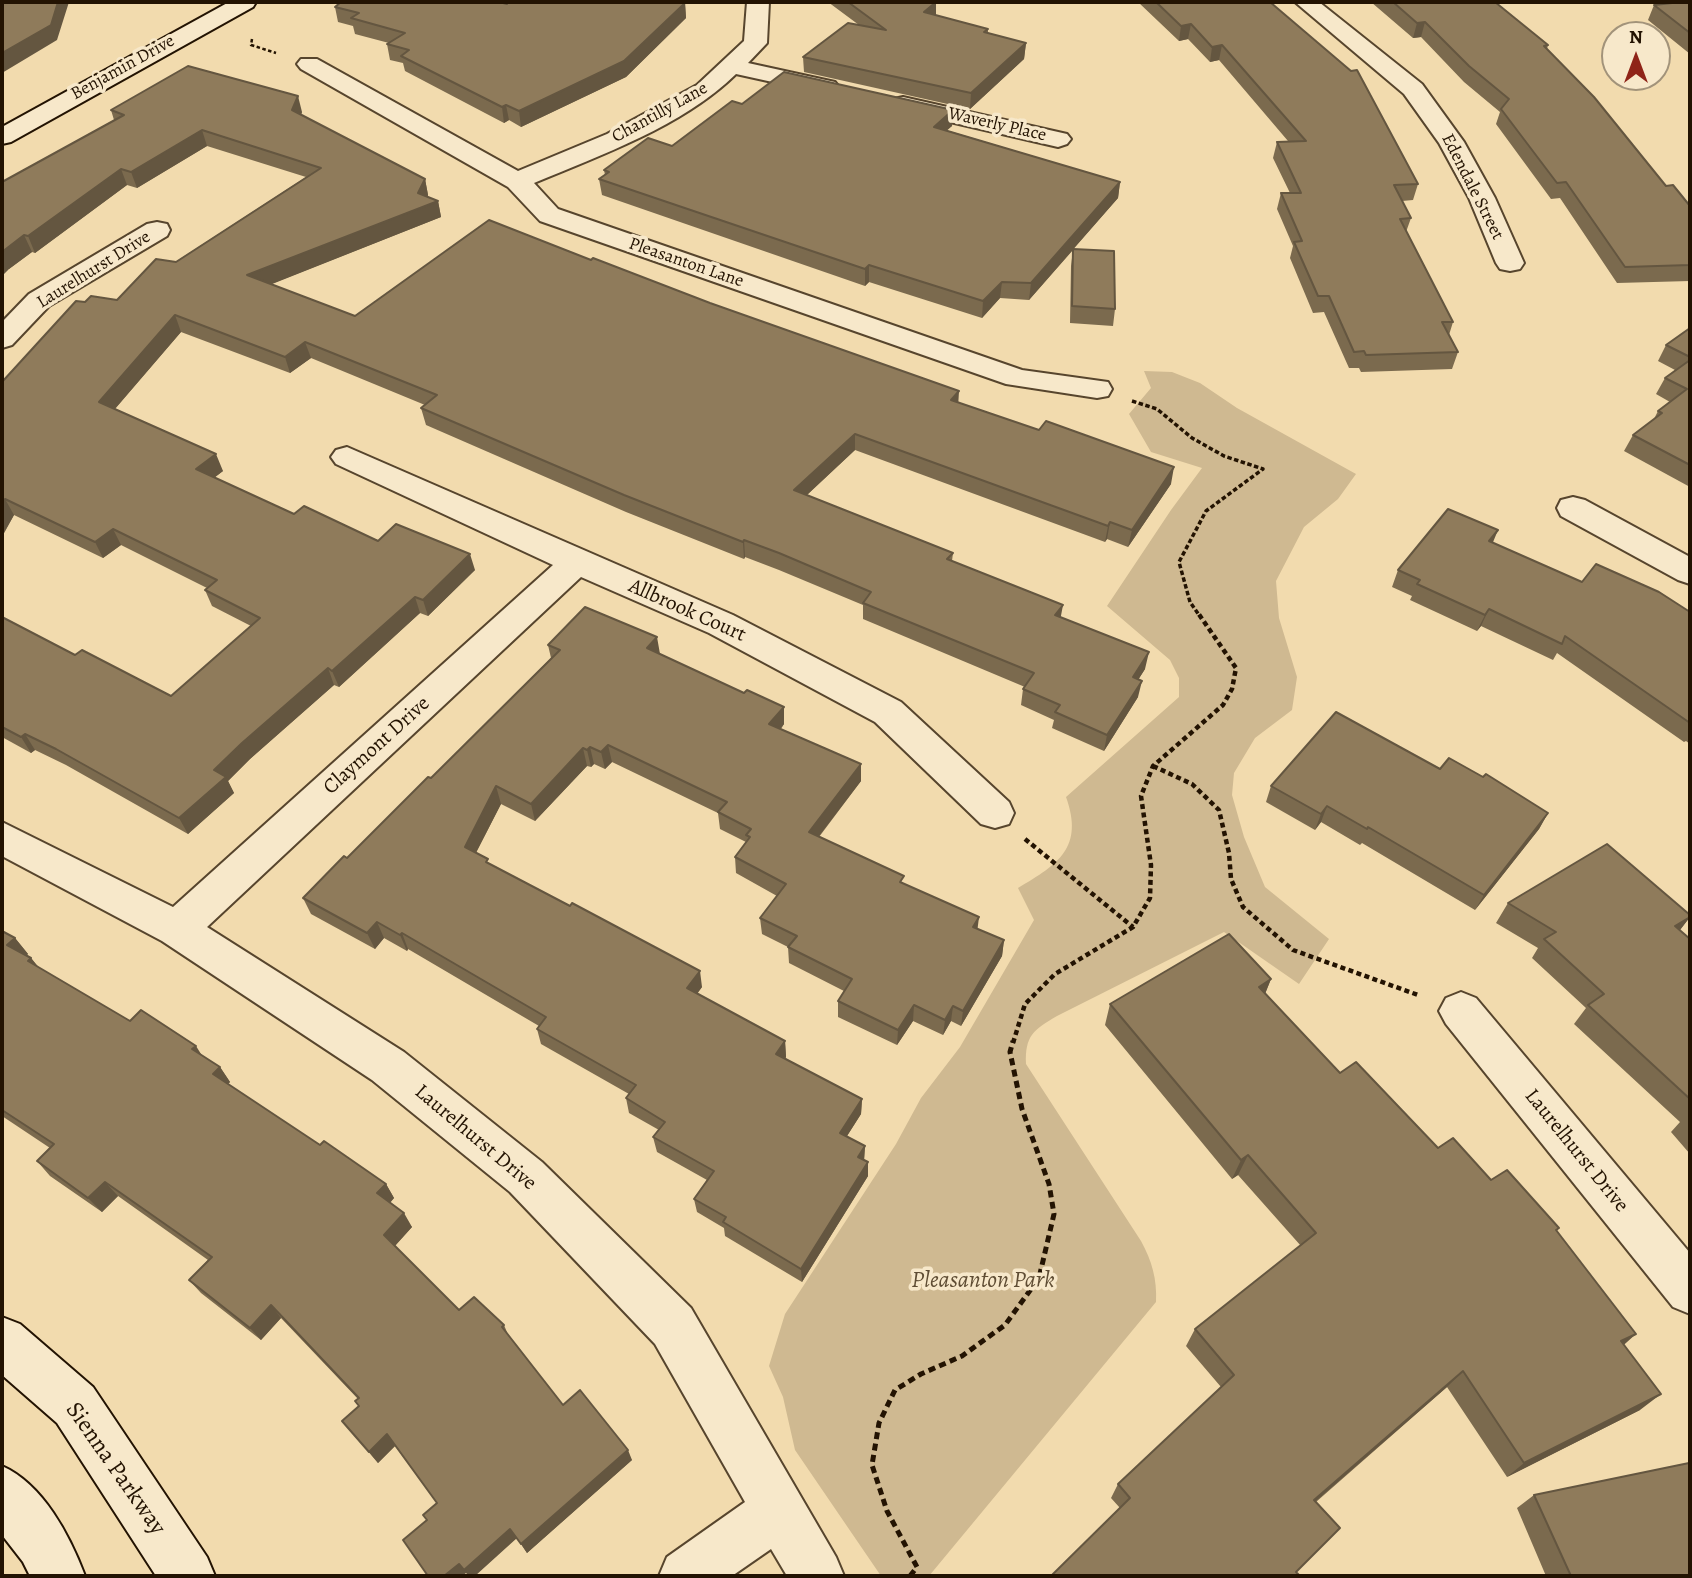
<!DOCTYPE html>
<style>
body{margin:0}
#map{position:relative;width:1692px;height:1578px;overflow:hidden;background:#f2dbae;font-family:Alegreya,serif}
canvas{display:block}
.frame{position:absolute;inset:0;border:4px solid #231302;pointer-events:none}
.north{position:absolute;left:1601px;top:21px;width:70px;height:70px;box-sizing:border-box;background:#f7e8ca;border:2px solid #a2937a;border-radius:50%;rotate:0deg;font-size:19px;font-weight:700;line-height:28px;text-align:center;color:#231302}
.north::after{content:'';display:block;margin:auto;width:24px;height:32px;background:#8f2418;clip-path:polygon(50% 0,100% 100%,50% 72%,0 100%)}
</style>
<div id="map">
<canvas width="1692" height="1578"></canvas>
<div class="frame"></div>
<div class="north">N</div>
</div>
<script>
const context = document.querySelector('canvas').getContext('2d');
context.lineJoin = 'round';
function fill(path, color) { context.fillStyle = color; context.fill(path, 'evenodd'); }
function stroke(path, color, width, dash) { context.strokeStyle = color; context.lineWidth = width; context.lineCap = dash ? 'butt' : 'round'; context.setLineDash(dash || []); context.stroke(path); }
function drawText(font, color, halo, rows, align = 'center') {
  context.font = font + ' Alegreya,serif'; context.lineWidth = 7; context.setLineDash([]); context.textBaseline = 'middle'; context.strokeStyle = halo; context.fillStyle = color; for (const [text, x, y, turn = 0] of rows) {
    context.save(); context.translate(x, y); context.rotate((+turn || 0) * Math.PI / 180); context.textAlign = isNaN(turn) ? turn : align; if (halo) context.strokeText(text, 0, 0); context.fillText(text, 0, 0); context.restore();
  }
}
fill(new Path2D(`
 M1144,371l28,1 28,11 37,25 119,66 -18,25 -34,28 -28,54 3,37 18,59 -5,33 -37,28 -21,35 -2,22 12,42 21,50 64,52 -30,45 -75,-52 -167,84c-24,14 -32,20 -31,48l115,177c11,20 16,38 15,61l-227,274h-48l-86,-126 -12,-53 -14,-31 16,-52 111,-170 25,-46 39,-51 74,-127 -16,-32c41,-24 66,-41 48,-91l113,-100v-19l-9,-18 -63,-54 64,-96 31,-42 -51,-16 -22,-38 22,-26z`), '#cfb991');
const minor = new Path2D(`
 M747,2h22l-2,41 -19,20 87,19 4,5 -4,5 -8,2 -91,-20c-53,52 -135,81 -202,109l24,26 464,161 86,12 4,7 -4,7 -11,2 -91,-14 -466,-163 -32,-34 -207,-118 -4,-5 4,-5h16l201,112 89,-37 90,-49 47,-44z
 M1295,2h24l103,82 42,58 31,56 29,65 -4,6 -10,2 -10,-2 -4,-6 -27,-65 -30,-55 -35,-49z
 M903,97l164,37 4,5 -4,5 -9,3 -164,-38 -3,-5 3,-5z
 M157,222l10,2 3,6 -3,6 -118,70 -37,39 -10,3v-26l27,-28 118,-70z
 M347,447l386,168 168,87 108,100 5,11 -5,11 -14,4 -14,-4 -106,-102 -166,-89 -128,-56 -374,350 197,125 138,110 149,146 145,249 8,19h-57l-16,-27 -39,27h-73l8,-19 78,-55 -90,-158 -145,-152 -138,-112 -210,-139 -160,-85v-34l171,85 380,-342 -217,-101 -5,-7 5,-7z
 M1573,497l12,3 105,57v27l-12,-4 -117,-64 -4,-8 4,-8z
 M1461,992l15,6 214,255v61l-17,-7 -227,-283 -7,-13 7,-13z`);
const secondary = new Path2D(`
 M229,2h27l-3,5 -242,135 -9,2v-17z
 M2,1317l18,7 73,63 114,170 8,19h-59l-99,-153 -55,-48z
 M2,1466c41,18 68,70 83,110h-55l-7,-14 -21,-27z`);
stroke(minor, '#57452d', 4);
stroke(secondary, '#231302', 4);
stroke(new Path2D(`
 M252,39l-1,6 25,8`), '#231302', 2.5, [3.5, 2.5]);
stroke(new Path2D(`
 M1132,401l25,8 35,29 32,18 39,13 -57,42 -27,51 11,40 9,13`), '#231302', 3.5, [4.5, 2.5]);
stroke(new Path2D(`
 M1153,766l39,18 27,26 10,43 2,26 12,28 50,43 125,45
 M1025,839l108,88
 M1013,1043l12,-39 30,-30 78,-47 17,-29 1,-33 -10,-69 12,-30 70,-61 9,-16 4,-21 -38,-55`), '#231302', 4.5, [5, 3.5]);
stroke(new Path2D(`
 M910,1576l7,-9 -30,-56 -15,-46 7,-42 16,-33 26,-16 41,-18 43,-31 34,-47 15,-64 -5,-30 -27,-75 -12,-57 3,-11`), '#231302', 5, [7, 4.5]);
fill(minor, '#f7e8ca');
fill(secondary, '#f7e8ca');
fill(new Path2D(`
 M341,2h339l5,1 1,15 -60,59 -105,50 -12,-7 -5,3 -99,-52 -2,-8 -13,-3 -3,-16 2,-1 -34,-9 -2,-8 -15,-4 -3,-15z
 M828,2h108v13l52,14v4l38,10 -2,16 -54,50 -166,-37 -1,-15 56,-32z
 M1138,2h132l148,182 -5,16 -11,1 9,17 -5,14 47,90 -4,13 9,17 -6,17 -91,3 -2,-4h-10l-25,-56 -11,1 -23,-55 3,-12 -16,-37 4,-16h9l-17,-35 4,-16 11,-1 -69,-81 -9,2 -22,-23 -9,2z
 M1371,2h124l53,43 -1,4 119,137 24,20v75l-73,2 -57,-85 -9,1 -55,-75 4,-12 -36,-30 -43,-45 -8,1z
 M1690,2v52l-42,-34 6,-15z
 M111,110l191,2 -1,3 124,64 3,16 -1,2 11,4 3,16 -170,67 84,32 603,87 213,81 -43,63 -21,-8 -2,3 -250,-92 -48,45 146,58 -1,8 109,56 84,52 -7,11v17l-34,54 -52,-23 2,-8 -33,-15 2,-16 2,-2 -162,-68v-14l-84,-35 -34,-13 -1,2 -118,-47 -200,-87 -5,-17 4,-3 -114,-47 -21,15 -109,-41 -66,77 108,62 -9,7 80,36 181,56 -47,46 -8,-3 -81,74 -5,-2 -84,74 -22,22 6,12 -46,41 -122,-69 -31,-15 -4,3 -29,-16v-120l73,38 96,41 80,-70 -39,-20 -7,-16 2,-2 -86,-43 -18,13 -89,-43 -12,22v-155l83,-80 32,-2 189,-123 -99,-31 -70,42 -10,-3 -92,68 -3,-1 -23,17 -7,-87 112,-62z
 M953,110l-1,16 -6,4 174,52 -2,16 -45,51 42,60 -2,17 -43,-3 1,-57 2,-16 -44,50 -29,-2 -18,20 -113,-36 -4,4 -263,-91 -3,-16 6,-4 -1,-5 68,-24z
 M1690,328v159l-66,-36 9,-16 21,-16 4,-8 12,-9 -14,-8 9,-16 10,-8 -17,-9 8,-16z
 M1493,543l89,39 108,30v132l-4,-3 -2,1 -127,-89 -4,7 -72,-34 -4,5 -67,-31 2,-4 -20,-9 6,-17z
 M548,645l112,9 124,70 -3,5 80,52 -42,56 84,46 75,46 26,11 -2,16 -41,70 -10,-5 -8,14 -30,-14 -16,24 -59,-28v-16l6,-10 -55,-28 -1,-16 -26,-13 -2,-16 17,-22 -41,-23 -1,-16 11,-15 -26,-13 -2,-16 -106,-51 -7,7 -11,-5 -3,3 -4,-1 -52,55 -34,-17 -25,49 14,11 212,123 -5,7 88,47 1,16 -1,2 77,40 -1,15 -14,22 18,10 -1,14 4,16 -66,106 -77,-46 -1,-8 -27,-16 -3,-13 13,-19 -50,-28 -4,-15 6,-7 -30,-17 -3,-15 3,-4 -88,-50 -4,-15 2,-3 -131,-77 -1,2 -23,-13 -9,11 -64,-35 -8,-16 44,-40 84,-80 120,-120z
 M1440,769l108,44 -9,16 -64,81 -113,-67 -2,2 -39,-23 -6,8 -49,-28 5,-16z
 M1508,903l182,12v2l-10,13 10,9v215l-19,-22 9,-10 -106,-98 12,-16 -54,-50 6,-10 -42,-25z
 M2,931l13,7 13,16 -1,1 4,3 8,10 91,53 73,35 17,11 10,15 -2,2 92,61 66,39 8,14 -4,5 22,24 -17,19 64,64 45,15 5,12 54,68 69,55 -105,93 -10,-15 -51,35 -39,-53 10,-17 -42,-57 -17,17 -36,-42 17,-15 -1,-7 -77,-81 -20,22 -60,-47 -12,-13 19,-20 -90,-64 -16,16 -52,-36 -13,-15 13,-13 -48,-32z
 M1271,979l-6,15 75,79 98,75 53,32 68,48 -2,2 67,115 16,65 -133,67 -60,-90 -131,115 -196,6 -9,-10 7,-14 103,-97 -35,-41 9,-17 106,-83 -63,-71 -6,4 -127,-154 5,-21z
 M1534,1495l156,81h-144l-29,-68z`), '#7b6a4e');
fill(new Path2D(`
 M58,2h11l-12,38 -55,33v-20z
 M936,2v15l-12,-5z
 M685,3l1,15 -60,59 -105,50 -2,-16z
 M1425,22l-4,15 -8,1 4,-15z
 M1191,24l-3,15 -9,2 2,-15z
 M1026,43l-2,16 -54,50 1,-16z
 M1222,45l-3,15 -9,2 2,-15z
 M298,96l4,16 -6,13 -4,-15z
 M506,105l3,15 -5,3 -2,-16z
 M953,110l-1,16 -19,17 1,-16z
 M202,130l5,16 -70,42 -6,-16z
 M121,169l6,16 -92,68 -7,-17z
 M425,179l3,16 -4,11 14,-5 3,16 -189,75 -5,-17 171,-82z
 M1120,182l-2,16 -89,102 2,-17z
 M24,235l8,17 -23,17 -7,7v-24z
 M869,265v17l-4,4v-17z
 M1002,282l-2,16 -18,20 1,-17z
 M175,315l6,17 -74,86 -8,-16z
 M305,342l6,16 -21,15 -5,-16z
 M959,391l-1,17 -7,-8z
 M855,434v16l-60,56 -1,-16z
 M216,454l7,17 -20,15 -7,-17z
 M1174,467l-3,17 -43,63 4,-17z
 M5,499l9,16 -12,21v-32z
 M1110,522l-3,17 -2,3 3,-16z
 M113,529l8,16 -18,13 -8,-16z
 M1498,530l-7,17 -2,-6z
 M744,540l1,17 -1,2 -1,-17z
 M470,554l5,16 -47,46 -5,-16z
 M415,597l5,16 -81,74 -7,-16z
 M1063,605l-3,16 -5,-6z
 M1489,609l-8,17 -4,5 8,-16z
 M657,637l3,17 -13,-6z
 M1149,652l-4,17 -16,25 4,-17z
 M328,668l6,17 -84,74 -22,22 6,12 -46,41 -9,-16 35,-48 28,-27z
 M1142,681l-4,16 -34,54 3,-16z
 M784,707v17l-14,17 -1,-17z
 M25,734l10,16 -4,3 -10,-16z
 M608,745l4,17 -7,7 -4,-17z
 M590,747l4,17 -3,3 -4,-17z
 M583,748l4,18 -52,55 -4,-17z
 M861,764v17l-52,68v-17z
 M496,786l5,18 -31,60 -5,-17z
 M1327,806l-6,16 -6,8 6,-16z
 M1548,813l-9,16 -64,81 9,-15z
 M979,917l-2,16 -4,-6z
 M1690,917l-14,18 -1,-9z
 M377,922l7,16 -9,11 -8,-16z
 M402,933l6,16 -1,2 -7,-16z
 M15,938l13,16 -8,7 -13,-16z
 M1004,940l-2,16 -41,70 2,-15z
 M31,958l13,16 -16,-13z
 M700,971l2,16 -13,17 -2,-16z
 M1271,979l-9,22 -3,-14z
 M914,1005l-1,16 -16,24 1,-15z
 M953,1006l-2,15 -8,14 2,-15z
 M785,1041l1,16 -9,12 -1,-15z
 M196,1046l10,16 -14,-13z
 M220,1067l10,15 -7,7 -10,-15z
 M862,1099l-1,15 -21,33v-14z
 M865,1146l-1,15 -6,-4z
 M1248,1155l-10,20 -6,4 9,-19z
 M868,1162v14l-66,106 -1,-13z
 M105,1182l13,14 -16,16 -14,-14z
 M386,1184l8,14 -9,10 -8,-15z
 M404,1213l8,14 -20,22 -8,-14z
 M271,1305l10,13 -20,22 -11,-12z
 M1636,1334l-19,17 4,-10z
 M1463,1371l-16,16 -145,126 12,-13z
 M1661,1394l-21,16 -133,67 17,-14z
 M387,1434l9,11 -18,18 -9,-11z
 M628,1450l4,10 -105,93 -6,-9z
 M510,1529l7,9 -42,38h-6l-3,-3 -4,3h-18l15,-12z`), '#645640');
const building = new Path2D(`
 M2,2h56l-7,23 -49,28z
 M341,2h158l8,2 -2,-2h175l5,1 -61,58 -105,50 -13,-6 -4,2 -101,-51 8,-6 -22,-6 18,-11 -54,-15 8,-5 -24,-6z
 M848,2h88l-12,10 64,17 -4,3 42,11 -55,50 -168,-36 45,-34 38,7z
 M1156,2h114l81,69 6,-1 61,114 -24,1 17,33 -11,1 53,103h-11l16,30 -92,3 -2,-4 -10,1 -25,-56h-11l-24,-54 8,-1 -21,-48h20l-24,-51 29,-1 -84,-96 -10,2 -21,-23 -10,2z
 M1393,2h102l53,43 -4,1 50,51 72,89 7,-1 17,21v59l-65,2 -59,-85 -9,1 -56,-74 8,-10 -40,-33 -44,-44 -8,1z
 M1681,2h9v31l-36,-28z
 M188,66l110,30 -6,14 133,69 -7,14 20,8 -191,74 108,41 134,-96 102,40 2,-2 117,45 249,88 -8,9 88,30 7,-9 128,46 -42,63 -22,-8 -2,4 -253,-92 -61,56 159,63 -6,6 116,46 -8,10 94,37 -16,25 9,4 -35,54 -52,-23 5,-7 -37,-16 11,-16 -171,-70 8,-11 -92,-39 -35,-13 -1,2 -119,-47 -203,-87 16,-13 -132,-53 -20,15 -110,-42 -76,87 117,52 -20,15 98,45 10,-8 74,35 18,-17 74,30 -47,46 -8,-3 -83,74 -4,-3 -86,75 -28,27 12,7 -47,41 -123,-69 -31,-15 -4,3 -19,-10v-110l73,38 7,-5 89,46 89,-78 -55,-28 12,-10 -104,-51 -18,13 -90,-43 -3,5v-122l74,-81 9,1 6,-6 26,4 39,-41 20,3 145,-94 -119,-38 -71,42 -10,-3 -93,67 -4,-1 -22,17v-70l122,-67 -13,-5z
 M784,72l169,38 -19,17 186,55 -89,101 -29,-1 -19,19 -114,-36 -4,4 -266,-90 10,-7 -5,-2 44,-32 24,8 60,-45 10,3z
 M1073,249l41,2 1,58 -43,-3z
 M1690,328v29l-24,-12z
 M1690,360v105l-57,-30 29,-22 -4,-2 29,-22 -22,-11z
 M1448,509l50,21 -9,11 93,41 14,-18 63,28 31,20v111l-125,-87 -3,8 -73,-35 -4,6 -68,-31 3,-4 -22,-10z
 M585,607l72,30 -10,11 97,45 3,-3 37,17 -15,17 92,40 -52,68 95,44 -4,6 79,35 -6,10 31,13 -41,71 -10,-5 -8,14 -31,-15 -16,25 -60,-29 14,-22 -64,-32 9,-11 -37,-18 26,-34 -51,-27 15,-20 -4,-2 5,-6 -33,-17 9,-10 -119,-57 -7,7 -11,-5 -3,3 -4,-2 -52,56 -35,-18 -31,61 23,12 -2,3 84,44 2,-3 128,68 -13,17 98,53 -9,13 86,45 -22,34 25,13 -7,11 10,5 -67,107 -78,-47 3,-5 -32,-18 20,-28 -61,-34 12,-15 -39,-24 10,-13 -99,-56 9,-12 -144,-84 -2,2 -23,-13 -10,11 -64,-35 41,-42 3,2 81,-81 3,1 129,-128 -12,-5z
 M1336,712l104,57 9,-11 34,19 3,-3 62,39 -64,82 -116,-68 -1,2 -40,-23 -6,8 -50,-28z
 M1607,844l83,71v2l-15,9 15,13v160l-102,-94 16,-11 -60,-55 12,-7 -48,-29z
 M2,931l13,7 -8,7 24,13 -3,3 102,60 11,-11 55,36 -4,3 28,18 -7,7 107,71 4,-4 62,43 -9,9 27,20 -20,22 75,75 15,-13 30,28 -2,2 61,78 17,-15 48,60 -107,94 -11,-15 -46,41 -5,-6 -15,12h-16l-25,-36 24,-20 -4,-5 14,-12 -50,-69 -18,18 -27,-31 17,-15 -4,-5 4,-3 -88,-93 -21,23 -61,-48 23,-23 -107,-75 -17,16 -51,-37 17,-17 -52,-34z
 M1229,934l42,45 -12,8 81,86 16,-11 82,86 15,-10 38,42 16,-10 52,58 -3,2 80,104 -15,7 40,53 -137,69 -61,-92 -149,129 26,28 -44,44 4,4h-249l79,-78 -12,-14 116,-109 -39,-46 121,-96 -68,-78 -7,5 -131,-156z
 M1689,1463l1,2v111h-119l-37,-81z`);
fill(building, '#8f7b5b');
stroke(building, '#645640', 2);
drawText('18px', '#231302', '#f7e8ca', [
 ["Benjamin Drive",123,68,-29],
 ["Chantilly Lane",660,113,-29],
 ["Waverly Place",997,125,13],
 ["Edendale Street",1472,187,63],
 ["Pleasanton Lane",686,263,19],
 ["Laurelhurst Drive",94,270,-32]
]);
drawText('21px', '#231302', '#f7e8ca', [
 ["Allbrook Court",687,611,24],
 ["Claymont Drive",377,746,-42],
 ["Laurelhurst Drive",475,1138,40],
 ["Laurelhurst Drive",1576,1151,51]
]);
drawText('italic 24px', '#5f4d34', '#f7e8ca', [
 ["Pleasanton Park",983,1281]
]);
drawText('24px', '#231302', '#f7e8ca', [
 ["Sienna Parkway",115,1469,55]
]);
</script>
